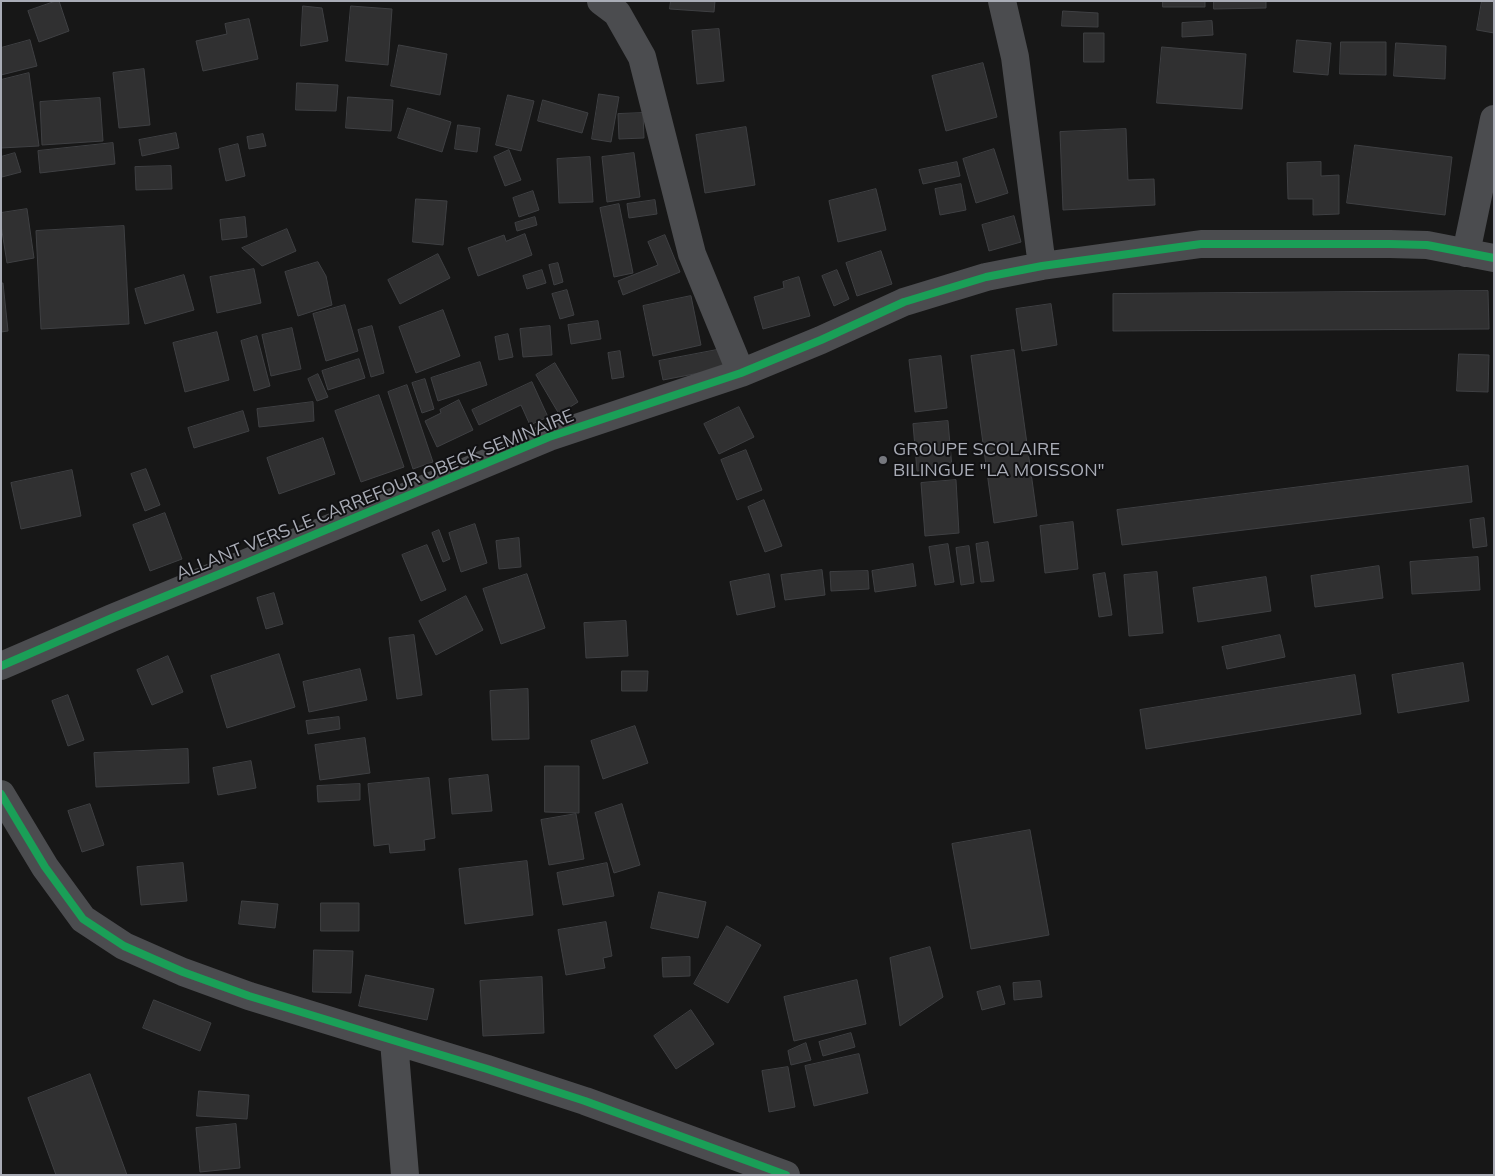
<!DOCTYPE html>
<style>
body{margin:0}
#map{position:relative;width:1495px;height:1176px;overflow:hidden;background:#171717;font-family:Mulish,sans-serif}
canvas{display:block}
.frame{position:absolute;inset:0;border:2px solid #a9acb6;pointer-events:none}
</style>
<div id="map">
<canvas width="1495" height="1176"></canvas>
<div class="frame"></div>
</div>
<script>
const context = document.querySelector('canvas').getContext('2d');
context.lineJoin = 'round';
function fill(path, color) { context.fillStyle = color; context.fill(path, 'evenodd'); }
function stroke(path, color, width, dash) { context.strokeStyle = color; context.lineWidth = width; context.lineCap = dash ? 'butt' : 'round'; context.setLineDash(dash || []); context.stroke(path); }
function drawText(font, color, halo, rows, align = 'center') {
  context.font = font + ' Mulish,sans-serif'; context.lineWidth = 4; context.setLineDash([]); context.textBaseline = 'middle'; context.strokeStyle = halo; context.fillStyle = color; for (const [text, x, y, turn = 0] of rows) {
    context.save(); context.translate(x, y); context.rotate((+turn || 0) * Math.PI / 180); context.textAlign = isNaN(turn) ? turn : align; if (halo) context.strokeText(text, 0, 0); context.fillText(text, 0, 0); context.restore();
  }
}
const building = new Path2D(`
 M56,1h3l10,30 -30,11 -11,-31z
 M671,1h44l-1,11 -44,-3z
 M1163,1h42v6h-42z
 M1214,1h52v7l-52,1z
 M1482,1h12v32l-17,-3z
 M303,6l19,2 6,33 -27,5z
 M351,6l41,3 -4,56 -42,-4z
 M1063,11l35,2v14l-36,-1z
 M249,19l9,40 -55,12 -7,-30 31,-7 -2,-10z
 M1212,21l1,14 -31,2v-14z
 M719,29l5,52 -27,3 -5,-53z
 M1084,33h20v29h-20z
 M30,40l7,26 -36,9v-27z
 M1297,40l34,3 -3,32 -34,-3z
 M1341,42h45v33l-46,-1z
 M1396,43l50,3 -1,33 -51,-3z
 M399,45l48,9 -7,41 -49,-9z
 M1162,47l84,7 -4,55 -85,-6z
 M983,63l14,54 -51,14 -14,-55z
 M144,69l6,56 -31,3 -6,-55z
 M29,73l10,73 -38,2v-68z
 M297,83l41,2 -2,26 -40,-1z
 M599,94l20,3 -8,45 -19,-3z
 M508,95l26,6 -13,50 -25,-6z
 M348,97l45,3 -2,31 -45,-3z
 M100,98l3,43 -61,4 -2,-43z
 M543,100l45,13 -6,20 -44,-12z
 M408,108l43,14 -9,30 -44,-14z
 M643,113l1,25 -25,1 -1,-25z
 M458,125l22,3 -3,24 -22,-3z
 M746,127l9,58 -50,8 -9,-58z
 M1126,129l2,51 26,-1 1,26 -92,5 -3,-78z
 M176,133l3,15 -37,8 -3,-16z
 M263,134l3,12 -17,3 -2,-12z
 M113,143l2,21 -75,9 -2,-22z
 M238,144l7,32 -19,5 -7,-32z
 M1355,145l97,12 -7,58 -98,-12z
 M994,149l14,44 -32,10 -13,-44z
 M509,150l12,30 -16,6 -11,-29z
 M15,153l6,19 -19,5 -1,-20z
 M634,153l6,44 -33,5 -5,-45z
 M590,157l3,45 -34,1 -2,-44z
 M957,162l3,14 -37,8 -4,-14z
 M1321,162v14l18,-1v39l-26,1v-16h-25l-1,-36z
 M171,166l1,23 -36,1 -1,-23z
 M961,184l5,26 -26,5 -5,-26z
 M876,189l10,41 -48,12 -9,-41z
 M533,191l6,19 -20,7 -6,-19z
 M416,199l31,2 -4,44 -30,-3z
 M655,200l2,14 -28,4 -2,-14z
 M619,204l14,69 -19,4 -14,-69z
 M27,209l7,49 -27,5 -6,-38v-12z
 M1014,216l7,26 -32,9 -7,-26z
 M245,217l2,20 -25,3 -2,-20z
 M535,217l2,8 -20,6 -2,-8z
 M124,226l5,98 -88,5 -5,-98z
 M287,229l9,22 -34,15 -20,-18z
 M525,234l7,21 -54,21 -10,-28 36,-13 2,6z
 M665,235l15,37 -57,23 -5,-14 40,-16 -10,-23z
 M881,251l11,33 -35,12 -11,-33z
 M438,254l12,24 -50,26 -12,-24z
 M318,262l8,14 6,29 -34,11 -13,-44z
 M558,263l5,19 -9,3 -5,-20z
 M254,269l7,34 -44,10 -7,-36z
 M542,270l4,13 -19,6 -4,-13z
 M837,270l12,29 -15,7 -12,-30z
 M184,275l10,35 -49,14 -10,-35z
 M799,277l11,39 -47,13 -9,-32 30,-9 -1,-6z
 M1,283h2l5,48 -7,1z
 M567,290l7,25 -14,4 -8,-25z
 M1488,291l1,38 -376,2v-37z
 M691,296l10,49 -48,11 -10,-50z
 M1051,304l6,41 -35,6 -6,-42z
 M345,305l13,46 -32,10 -13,-47z
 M443,310l17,46 -44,17 -17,-46z
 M598,321l3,18 -30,5 -3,-19z
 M372,326l12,47 -13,4 -13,-47z
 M550,326l2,29 -29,2 -3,-28z
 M292,328l9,41 -30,7 -9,-41z
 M217,332l12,48 -44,12 -12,-49z
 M508,334l5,23 -14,3 -4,-23z
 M257,336l13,50 -16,5 -13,-50z
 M722,349l3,19 -62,12 -4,-19z
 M1014,350l23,166 -43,7 -23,-167z
 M620,351l4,26 -12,2 -4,-26z
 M1459,354l30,1 -1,37 -31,-1z
 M941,356l6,52 -32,4 -6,-52z
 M359,359l6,19 -37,12 -6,-19z
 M480,362l7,23 -49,16 -7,-23z
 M555,363l23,39 -19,12 -23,-39z
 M318,374l10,23 -11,4 -9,-22z
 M425,379l9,30 -12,4 -10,-30z
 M532,382l16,35 -18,8 -9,-20 -42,20 -7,-15z
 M407,385l26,77 -20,7 -25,-77z
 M379,395l25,72 -43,15 -26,-71z
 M459,400l14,30 -36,17 -12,-26 16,-8 -1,-3z
 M313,402l1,19 -55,6 -2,-18z
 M739,407l15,30 -35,17 -15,-30z
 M243,411l6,20 -55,17 -6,-20z
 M948,421l4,47 -35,3 -4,-47z
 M323,438l12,36 -56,20 -12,-36z
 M746,450l16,40 -25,10 -16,-40z
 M1468,466l4,36 -350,43 -5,-35z
 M146,469l14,36 -15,6 -14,-37z
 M72,470l9,46 -60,13 -10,-46z
 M956,480l3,53 -34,3 -4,-53z
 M764,500l18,46 -17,6 -17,-45z
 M165,513l17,46 -32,12 -17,-46z
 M1484,518l3,28 -14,2 -3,-28z
 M1073,522l5,47 -33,4 -5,-47z
 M475,524l12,39 -26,9 -12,-39z
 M439,530l11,29 -7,3 -11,-29z
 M519,538l2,29 -22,2 -3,-28z
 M988,542l6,39 -13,1 -5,-38z
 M948,544l6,38 -19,3 -6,-38z
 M427,545l19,45 -25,11 -19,-46z
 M969,546l5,37 -13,2 -5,-37z
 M1478,557l2,33 -68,4 -2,-32z
 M913,564l3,22 -41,6 -3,-21z
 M1379,566l4,32 -68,9 -4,-31z
 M822,570l3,25 -40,5 -4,-25z
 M868,571l1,18 -38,2 -1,-19z
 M1157,572l6,61 -34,3 -5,-61z
 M1105,573l7,42 -13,2 -6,-42z
 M527,574l18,54 -44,16 -18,-55z
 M769,574l6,33 -38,8 -7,-33z
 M1266,577l5,34 -73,11 -5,-34z
 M274,593l9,31 -17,5 -9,-31z
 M466,596l17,34 -47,25 -17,-34z
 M626,621l2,35 -42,2 -2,-35z
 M414,635l8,60 -25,4 -8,-61z
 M1280,635l5,22 -58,12 -5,-22z
 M279,654l16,53 -68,21 -16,-52z
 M168,656l15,36 -31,13 -15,-35z
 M1463,663l6,38 -71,12 -6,-38z
 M360,669l7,31 -58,12 -6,-30z
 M622,671h26l-1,20h-25z
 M1355,675l6,39 -215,35 -6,-39z
 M528,689l1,50 -37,1 -2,-49z
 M68,695l16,45 -16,6 -16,-45z
 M339,717l1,12 -32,5 -2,-13z
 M635,726l13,37 -45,16 -12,-38z
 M365,738l5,35 -50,7 -5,-35z
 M188,749l1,34 -93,4 -2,-34z
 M251,761l5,27 -38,7 -5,-27z
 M545,766h34v47l-34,-1z
 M488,775l4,36 -40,3 -3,-35z
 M429,778l6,60 -11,2 1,10 -35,3 -1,-9 -15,2 -6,-62z
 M360,784v16l-42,2 -1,-16z
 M90,804l14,41 -22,7 -14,-41z
 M622,804l18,61 -26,8 -19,-60z
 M576,814l8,45 -35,6 -8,-45z
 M1030,830l19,105 -78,14 -19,-105z
 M527,861l6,54 -68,9 -6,-55z
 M183,863l4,38 -46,4 -4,-38z
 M607,863l7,33 -51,9 -6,-32z
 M659,892l47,10 -8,36 -47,-10z
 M242,901l36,3 -3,24 -36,-4z
 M321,903h38v28h-38z
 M606,922l6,34 -9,2 2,10 -39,7 -8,-45z
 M727,926l34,19 -33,58 -34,-19z
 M930,947l13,50 -43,29 -10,-68z
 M314,950l39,1 -2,42 -38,-1z
 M690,957v19l-27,1 -1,-19z
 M366,975l68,14 -7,31 -68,-14z
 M542,977l2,56 -61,3 -3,-55z
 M857,980l9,44 -72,17 -10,-44z
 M1040,981l2,16 -28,3 -1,-17z
 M1000,986l5,18 -23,6 -5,-18z
 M154,1000l57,23 -11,28 -57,-23z
 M691,1010l23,34 -38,25 -22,-33z
 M851,1033l4,14 -32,9 -4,-14z
 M806,1043l5,17 -20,5 -3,-14z
 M859,1054l9,39 -54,13 -9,-40z
 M788,1067l7,40 -26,5 -7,-41z
 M90,1074l37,101h-71l-28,-77z
 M199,1091l50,4 -2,24 -50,-3z
 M236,1124l4,44 -40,4 -4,-44z`);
fill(building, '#303031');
stroke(building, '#3f4043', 1);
stroke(new Path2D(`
 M601,1l16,12 25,44 50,197 49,119
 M1002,1l13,56 27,209
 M1466,253l28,-134
 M1,666l111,-48 115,-47 322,-134 192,-64 80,-33 83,-38 82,-25 56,-11 159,-22h189l37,1 67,13
 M1,794l44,73 38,52 41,27 59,26 66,24 238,73 98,32 201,74
 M394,1041l11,134`), '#4b4c4f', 28);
stroke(new Path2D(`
 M1,666l111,-48 115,-47 322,-134 192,-64 80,-33 83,-38 82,-25 56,-11 159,-22h189l37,1 67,13
 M1,794l44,73 38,52 41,27 59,26 66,24 238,73 98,32 201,74`), '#1a9f57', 8);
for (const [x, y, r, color] of [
 [883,460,5,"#76787e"]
]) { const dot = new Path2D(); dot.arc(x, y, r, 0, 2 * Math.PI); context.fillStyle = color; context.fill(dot); stroke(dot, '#111113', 2); }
drawText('18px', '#a9acb6', '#111113', [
 ["GROUPE SCOLAIRE",893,450],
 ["BILINGUE \"LA MOISSON\"",893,471]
], 'left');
drawText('18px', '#a9acb6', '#111113', [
 ["ALLANT VERS LE CARREFOUR OBECK SEMINAIRE",375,495,-22]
]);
</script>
